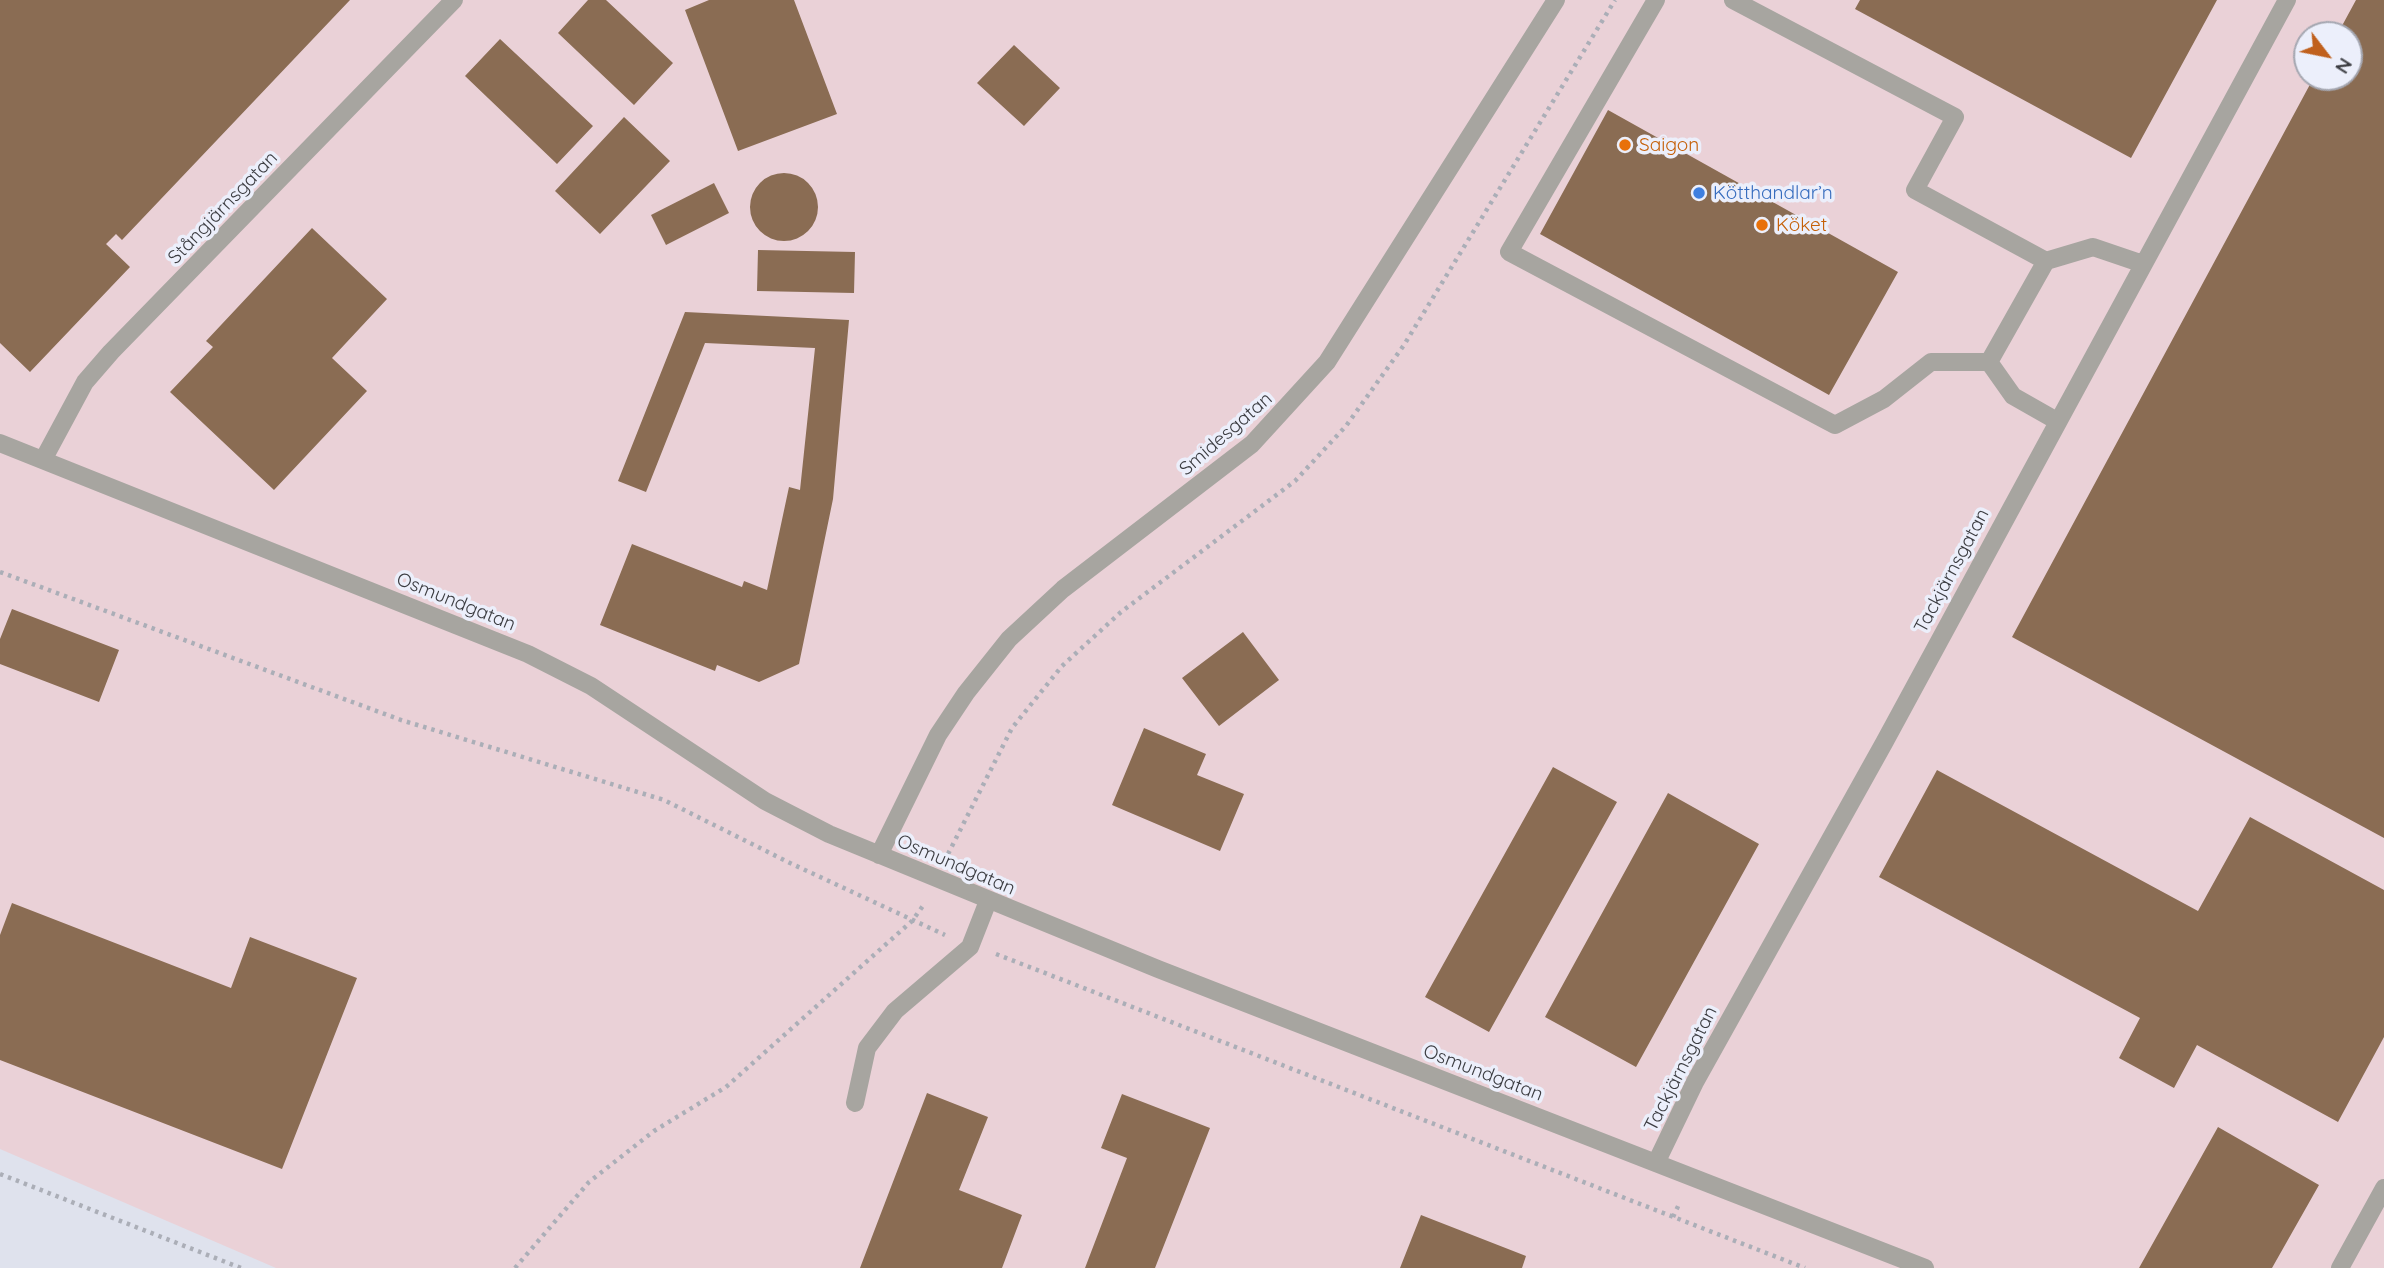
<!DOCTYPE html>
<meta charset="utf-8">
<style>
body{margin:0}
#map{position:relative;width:2384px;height:1268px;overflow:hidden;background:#dfe2ed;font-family:Quicksand,sans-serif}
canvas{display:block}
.north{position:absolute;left:2293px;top:21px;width:70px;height:70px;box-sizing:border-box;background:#eceffb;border:2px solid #a5a7b1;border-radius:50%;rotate:122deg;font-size:19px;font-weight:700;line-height:28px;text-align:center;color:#3b3c41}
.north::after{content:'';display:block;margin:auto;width:24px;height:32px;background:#c0601d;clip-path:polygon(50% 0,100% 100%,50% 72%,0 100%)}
</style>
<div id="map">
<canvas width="2384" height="1268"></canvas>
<div class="north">N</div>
</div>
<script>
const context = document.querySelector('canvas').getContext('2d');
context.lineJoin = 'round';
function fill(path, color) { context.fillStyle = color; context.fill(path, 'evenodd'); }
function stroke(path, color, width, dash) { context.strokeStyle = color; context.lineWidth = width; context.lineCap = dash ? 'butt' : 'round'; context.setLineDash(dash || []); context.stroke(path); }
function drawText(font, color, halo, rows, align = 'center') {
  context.font = font + ' Quicksand,sans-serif'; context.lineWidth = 7; context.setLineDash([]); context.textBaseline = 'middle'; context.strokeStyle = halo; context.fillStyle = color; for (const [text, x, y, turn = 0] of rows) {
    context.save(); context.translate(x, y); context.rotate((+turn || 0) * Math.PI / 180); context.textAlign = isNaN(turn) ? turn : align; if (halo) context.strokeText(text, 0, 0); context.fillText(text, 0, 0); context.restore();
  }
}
fill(new Path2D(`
 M0,0h2384v1268h-2108l-276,-119zM2307,35h42v42h-42z`), '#ead1d7');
fill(new Path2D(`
 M0,0h350l-228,240 -6,-6 -10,10 24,23 -100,105 -30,-29z
 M588,0h18l67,63 -39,42 -76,-72z
 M709,0h85l43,114 -99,37 -53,-141z
 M1860,0h357l-86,158 -276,-149z
 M2356,0h28v838l-372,-201 302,-560h35v-42h-12z
 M500,39l93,87 -36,38 -92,-88z
 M1014,45l46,43 -36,38 -47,-43z
 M1608,110l290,162 -69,123 -289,-161z
 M624,117l46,44 -70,73 -45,-43z
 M750 207a34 34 0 1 1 68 0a34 34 0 1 1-68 0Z
 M714,183l15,30 -63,32 -15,-30z
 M312,228l75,71 -55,59 35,33 -93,99 -104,-98 43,-45 -7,-6z
 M758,250l97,2 -1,41 -97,-2z
 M685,312l164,8 -16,179 -34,165 -40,18 -42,-17 -2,6 -115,-46 32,-81 110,43 2,-6 23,9 22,-103 11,3 15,-142 -110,-5 -59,149 -28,-11z
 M12,609l107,41 -20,52 -99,-38v-25z
 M1243,632l36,48 -60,46 -37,-48z
 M1144,728l62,26 -9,21 47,19 -24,57 -108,-46z
 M1553,767l64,35 -128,230 -64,-35z
 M1937,770l261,141 52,-94 134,73v147l-46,85 -141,-77 -23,43 -55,-30 21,-40 -261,-141z
 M1668,793l91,51 -123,223 -91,-50z
 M12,903l219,85 19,-51 107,41 -75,191 -282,-109v-125z
 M927,1093l61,24 -29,73 63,25 -20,53h-142z
 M1122,1094l88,34 -55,140h-70l42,-110 -26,-10z
 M2218,1127l101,58 -47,83h-133z
 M1421,1215l105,41 -4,12h-122z`), '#8a6c53');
stroke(new Path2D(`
 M0,572l401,148 263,80 126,63 155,72
 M948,854l64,-126 50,-62 59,-54 174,-131 51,-55 58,-81 211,-345
 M996,954l809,314
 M0,1174l241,94
 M1673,1217l7,-15
 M515,1268l74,-86 65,-51 72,-44 186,-166 13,-18`), '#abaeb7', 4.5, [3.5, 5]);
stroke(new Path2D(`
 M1656,0l-147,252 326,173 49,-26 47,-37h58l24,34 44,25
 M1733,0l222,117 -40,73 131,71 47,-14 50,17
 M1989,362l57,-101
 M0,443l528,211 63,32 174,115 64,33 329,135 767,299
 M43,460l42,-78 26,-30 343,-352
 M879,855l59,-120 28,-42 43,-54 54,-50 189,-145 75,-82 229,-362
 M855,1103l12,-55 28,-37 75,-64 18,-46
 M1656,1163l39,-81 189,-339 403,-743
 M2340,1268l44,-80`), '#a7a5a0', 18);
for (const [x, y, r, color] of [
 [1625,145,7,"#e8710a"],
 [1699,193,7,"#3f7fe0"],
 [1762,225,7,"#e8710a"]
]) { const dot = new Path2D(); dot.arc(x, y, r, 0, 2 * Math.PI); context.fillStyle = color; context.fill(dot); stroke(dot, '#eceffb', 2.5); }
drawText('19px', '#c56008', '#eceffb', [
 ["Saigon",1639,145],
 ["Köket",1776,225]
], 'left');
drawText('19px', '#366cbe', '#eceffb', [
 ["Kötthandlar’n",1713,193]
], 'left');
drawText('19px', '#3b3c41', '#eceffb', [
 ["Stångjärnsgatan",223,208,-46],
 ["Smidesgatan",1226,434,-41],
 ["Tackjärnsgatan",1952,571,-62],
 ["Osmundgatan",456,602,22],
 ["Osmundgatan",956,865,23],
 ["Tackjärnsgatan",1681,1069,-63],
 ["Osmundgatan",1483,1073,21]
]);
</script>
